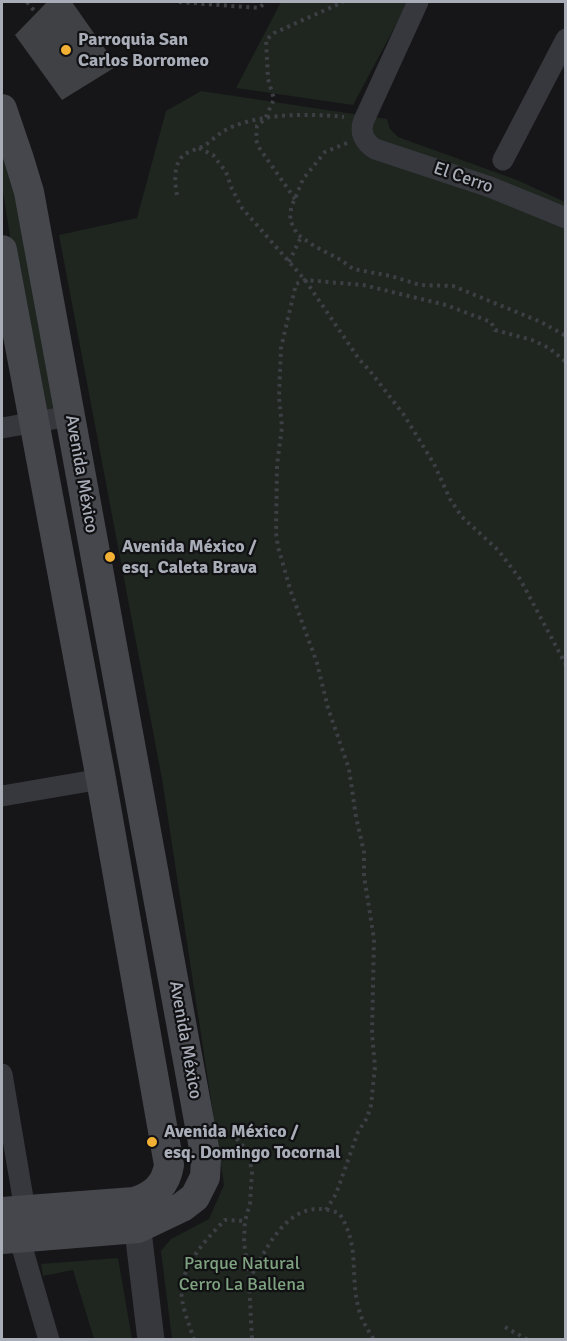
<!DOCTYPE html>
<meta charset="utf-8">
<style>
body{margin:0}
#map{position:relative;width:567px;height:1341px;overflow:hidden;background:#161618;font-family:Signika,sans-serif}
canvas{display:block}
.frame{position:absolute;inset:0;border:3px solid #a8adb8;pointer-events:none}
</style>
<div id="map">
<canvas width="567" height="1341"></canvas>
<div class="frame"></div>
</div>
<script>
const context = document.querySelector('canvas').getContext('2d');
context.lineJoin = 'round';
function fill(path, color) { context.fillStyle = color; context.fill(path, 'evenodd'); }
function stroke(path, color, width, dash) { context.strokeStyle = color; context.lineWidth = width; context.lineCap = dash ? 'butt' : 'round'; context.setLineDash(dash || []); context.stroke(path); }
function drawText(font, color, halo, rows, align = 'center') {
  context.font = font + ' Signika,sans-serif'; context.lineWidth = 4.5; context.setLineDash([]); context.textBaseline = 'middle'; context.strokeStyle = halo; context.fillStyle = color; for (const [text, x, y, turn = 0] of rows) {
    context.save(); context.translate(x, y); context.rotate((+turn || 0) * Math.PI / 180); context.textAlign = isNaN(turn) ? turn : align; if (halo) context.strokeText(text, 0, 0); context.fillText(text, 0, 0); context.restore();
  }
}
fill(new Path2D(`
 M281,2h127l-55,103 -117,-17z
 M201,91l186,28 3,10 8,8 119,43 48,22v1137h-393l-11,-88 10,-12 38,-20 15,-34 -62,-406 -103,-544 78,-17 29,-107z
 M2,134l15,43 41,232 -16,3 -13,-57 -27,-169z
 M118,1258l14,81h-38l-21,-69 -30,6 -2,-12z`), '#1e261f');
fill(new Path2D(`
 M47,2h25l45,64 -55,34 -47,-65z`), '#404145');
stroke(new Path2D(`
 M27,2l9,11
 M179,2l80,6 7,-6
 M347,143l-22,9 -22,27 -12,29 -1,12 7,14 17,12 27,14 12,9 38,7 29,9 33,1 88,36 25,14
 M199,148l14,7 13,17 6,17 10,19 63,72 54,79 11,12 34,44 30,49 16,35 12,18 36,33 22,29 46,86
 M177,195c-2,-10 -3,-23 1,-32 5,-12 16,-12 26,-17 6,-4 12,-10 18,-14 32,-19 86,-19 122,-15
 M295,199l-35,-50 -4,-9 1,-14 8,-7 9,-20 -6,-20 -2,-39 8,-7 69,-31
 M289,262l12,-25
 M225,1130l6,2 17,20 4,20 -2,31 -5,18 -1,21 5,38 3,60
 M326,1210l10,-16 22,-62 9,-14 4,-13 4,-38 -3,-33 2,-95 -10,-63v-24l-8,-35 -7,-48 -21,-61 -11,-45 -26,-71 -13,-45 -2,-14 1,-68 5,-38 -3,-30 2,-49 15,-64 9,-4 58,5 83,20 45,17 4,8 37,10 17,8 17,14
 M249,1280c15,-27 35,-73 71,-71 6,0 13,2 19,4 22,33 10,62 20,97 3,11 9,20 15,30
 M505,1327l23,13
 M194,1340c-4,-14 -10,-27 -12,-41 -5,-29 24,-60 43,-79l20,1`), '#3d3f44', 4, [3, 4.5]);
stroke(new Path2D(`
 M418,2l-54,118c-5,12 0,22 11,29l115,38 76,31
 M503,160l63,-121
 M2,428l68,-12
 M2,796l99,-17
 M2,1074l23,136
 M19,1237l30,103`), '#37383d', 21);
stroke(new Path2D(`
 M135,1206l16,134`), '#37383d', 27);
stroke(new Path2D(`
 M2,109l17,50 10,33 177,967 -1,18 -10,20 -13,10 -44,21 -136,11
 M2,250l99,529 68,386c-3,20 -15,31 -35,37l-132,10`), '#45474d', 30);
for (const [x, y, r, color] of [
 [66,50,6,"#f2b134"],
 [110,557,6,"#f2b134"],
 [152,1142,6,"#f2b134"]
]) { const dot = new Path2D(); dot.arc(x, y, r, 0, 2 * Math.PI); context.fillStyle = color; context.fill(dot); stroke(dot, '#111113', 2); }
drawText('bold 18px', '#a8adb8', '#111113', [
 ["Parroquia San",78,40],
 ["Carlos Borromeo",78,61],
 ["Avenida México /",122,547],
 ["esq. Caleta Brava",122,568],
 ["Avenida México /",164,1132],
 ["esq. Domingo Tocornal",164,1153]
], 'left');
drawText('18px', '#a8adb8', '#111113', [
 ["El Cerro",463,178,19],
 ["Avenida México",81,474,80],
 ["Avenida México",185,1040,80]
]);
drawText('18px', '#7fa381', '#111113', [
 ["Parque Natural",242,1264],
 ["Cerro La Ballena",242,1285]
]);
</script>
